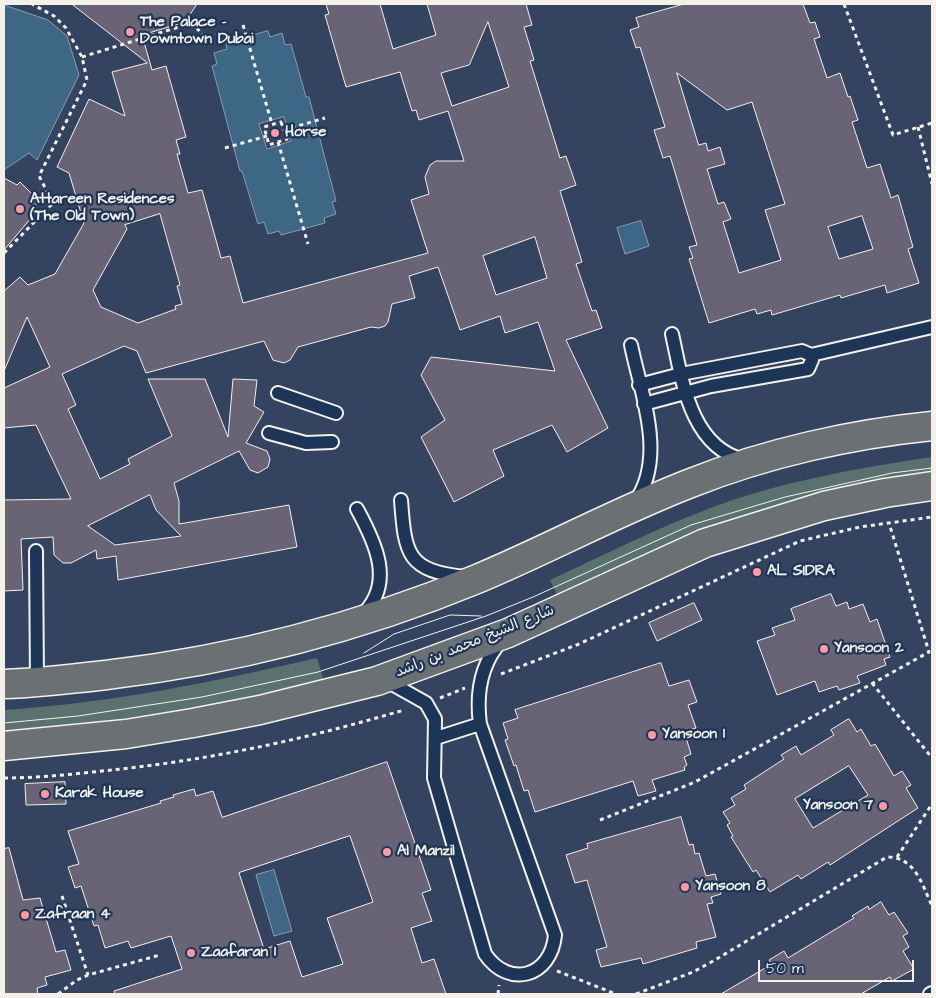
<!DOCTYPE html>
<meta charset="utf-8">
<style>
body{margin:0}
#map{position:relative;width:936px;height:998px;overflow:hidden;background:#344360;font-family:"Architects Daughter",sans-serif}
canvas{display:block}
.frame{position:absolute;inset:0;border:5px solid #f4f1e8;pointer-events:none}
.scale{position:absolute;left:758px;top:960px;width:156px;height:22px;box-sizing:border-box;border:2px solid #f4f1e8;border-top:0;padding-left:6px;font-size:15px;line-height:18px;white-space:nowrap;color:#f4f1e8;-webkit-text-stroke:4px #1d3557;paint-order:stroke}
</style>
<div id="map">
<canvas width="936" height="998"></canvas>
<div class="frame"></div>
<div class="scale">50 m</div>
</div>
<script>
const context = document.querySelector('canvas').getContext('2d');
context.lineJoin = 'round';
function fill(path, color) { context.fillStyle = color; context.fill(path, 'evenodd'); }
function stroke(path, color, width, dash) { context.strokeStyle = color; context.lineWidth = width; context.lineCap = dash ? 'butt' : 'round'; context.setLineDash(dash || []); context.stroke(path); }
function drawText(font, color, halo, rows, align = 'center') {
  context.font = font + ' "Architects Daughter","Playpen Sans Arabic",sans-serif'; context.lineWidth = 4.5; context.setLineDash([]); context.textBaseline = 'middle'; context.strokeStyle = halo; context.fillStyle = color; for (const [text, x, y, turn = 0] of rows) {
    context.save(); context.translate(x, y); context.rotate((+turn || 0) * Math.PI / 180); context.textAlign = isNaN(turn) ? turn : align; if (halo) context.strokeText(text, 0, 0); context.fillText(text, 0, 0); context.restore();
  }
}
fill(new Path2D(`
 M932,457v20l-373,122 -9,-19c54,-25 107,-52 163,-73 70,-26 146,-39 219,-50z
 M317,658l7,24c-106,22 -212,42 -320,50v-22c106,-7 210,-28 313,-52z`), '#59726f');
const water = new Path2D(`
 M4,5l44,15 19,16 12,39 -42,85 -8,-7 -25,17z
 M268,31l2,6 12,-4 3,12 6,-1 15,53h3l27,104 -4,1 4,12 -12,4 1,5 -44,12 -2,-4 -11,3 -4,-12 -6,2 -16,-53h-2l-28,-105 5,-2 -3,-11 13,-4 -1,-6zM284,117l7,24 -24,8 -8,-25z
 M641,221l8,25 -24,8 -8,-26z
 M274,870l18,61 -18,5 -18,-61z`);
fill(water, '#3e6786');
stroke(water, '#879ead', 1);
const building = new Path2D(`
 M72,4h125l-12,18 -43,13 10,35 14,-4 20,71 -10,3 4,14h-3l11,39 14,-3 19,68 9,-2 13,47 185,-50 -17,-53 18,-6 -4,-17 5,-12 6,-4h28l-16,-50 -29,9 -3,-10 -4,1 -12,-39 -54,15 -21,-72 4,-1 -3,-10h54l13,45 43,-14 -9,-31h99l6,21 -8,2 10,33 -4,1 30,97 6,-2 10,29 -16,6 22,71 -6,2 16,47 4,-1 6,18 -36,12 42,88 -41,24 -15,-27 -59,25 11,26 -50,26 -33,-65 24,-17 -24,-45 10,-18 124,14 -17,-49 -33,11 -5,-17 -40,14 -22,-63 -29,9 6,22 -23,6 -4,18 -3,4 -6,2 -8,-1 -73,20 -8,13 -6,3 -11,-3 -9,-19 -118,32 -9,-22 -13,-5 -62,28 14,31 -8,4 32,70 30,-15 -2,-5 44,-23 -24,-57h57l23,58 5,-58 24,1 -3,26 10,6 -18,31 21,8 3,8 -2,8 -10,6 -8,-3 -11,-19 -65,32 5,18v23l110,-19 8,42 -179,33 -2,-24 -19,3 -1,-9 -25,13h-8l-9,-8 -1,-18 -32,2 2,51 -19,1v-91l67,-1 -35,-74 -32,3v-40l46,-21 -23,-50 -23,54v-80l16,-14 8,8 27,-11 29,-51 -15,-50 -12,-6 32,-68 36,17 -13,-44 35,-9zM488,22l21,65 -57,19 -11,-33 28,-8zM160,214l20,71 -3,1 5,18 -7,2 1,3 -38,14 -37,-16 -8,-17 34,-61 -2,-4zM535,237l12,41 -51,17 -13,-39zM150,495l6,15 25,26 -66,9 -27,-19z
 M684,4h119l7,19 5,-1 5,15 -6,2 13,39 13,-5 8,24 2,-1 8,24 -6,2 15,46 13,-4 11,34 7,-3 15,52 -5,2 11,34 -32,10 -2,-8 -44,13 -1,-3 -68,20 -1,-5 -14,4 -2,-5 -46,14 -20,-64 4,-1 -4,-11 8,-2 -27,-89 -7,2 -9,-28 11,-3 -25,-80 -4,1 -6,-18 9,-3 -3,-9zM677,73l50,37 25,-8 33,102 -20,6 16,50 -42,13 -16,-51 8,-3 -7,-17 -6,2 -11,-35 18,-5 -5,-17 -12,4 -2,-8 -7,2zM862,216l11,33 -34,10 -11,-32z
 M4,178l13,7 3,-3 19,19 -6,7 4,3 -33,39z
 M831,594l5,12 11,-4 2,7 14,-5 7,18 7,-3 13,38 -6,2 2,6 -29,11 3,7 -21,7 -2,-4 -18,6 -4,-11 -38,14 -20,-54 18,-6 -3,-7 23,-8 -4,-11z
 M694,603l8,17 -45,21 -8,-18z
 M661,663l8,23 20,-6 8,22 -9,3 8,23 -12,3 7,23 -7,3 3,8 -3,2 1,3 -33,10 4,11 -18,5 -5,-15 -98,31 -7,-22 -4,1 -8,-26 -2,1 -9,-26 3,-1 -5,-16 15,-5 -3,-8z
 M849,719l8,13 4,-3 10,17 4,-2 19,32 8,-5 9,14 -5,3 12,20 -88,57 -2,-3 -27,17 -3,-4 -28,17 -14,-22 -3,2 -22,-35 2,-1 -6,-11 3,-2 -7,-11 12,-7 -4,-7 15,-9 -2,-4 40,-26 -3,-4 15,-9 5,9 33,-20 -3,-5zM849,766l19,29 -55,33 -18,-29z
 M387,762l44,128 -9,3 10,28 -21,7 11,35 12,-4 12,35h-331l-1,-3 68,-22 -11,-33 -40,12 -3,-7 -23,7 -7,-23 -4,1 -13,-40 -6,2 -7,-21 11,-3 -11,-33 93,-28 -1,-2 14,-4 -1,-2 21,-6 2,7 17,-5 9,26zM350,836l23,66 -46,16 16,46 -41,13 -12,-36 -26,8 -25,-76z
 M65,782l1,22 -40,1 -1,-21z
 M681,817l8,28 4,-1 2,10 4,-1 7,23 9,-2 6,20 -10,3 2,6 -6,1 9,33 -20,5 1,6 -54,16 -2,-6 -40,9 -5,-17 11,-3 -20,-67 -12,3 -9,-28 22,-7 -1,-4z
 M9,848l14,52 17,-2 16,54 9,-2 6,20 -26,7 2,8 -10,3 1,6h-34v-145z
 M881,902l8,13 5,-3 14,21 -5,3 6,11 -6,4 11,18 -22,12 -2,-4 -29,17h-140l51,-30 -3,-4 15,-9 4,7 66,-40 -2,-2 16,-10 1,3z`);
fill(building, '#686475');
stroke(building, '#f4f1e8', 1);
const service = new Path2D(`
 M672,334c10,45 18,113 72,126
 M631,345c10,49 36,112 4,157
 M811,355l121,-28
 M639,385l42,-11 121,-23 9,4 1,5 -4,9 -97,17 -67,18
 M278,393l58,20
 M269,433l37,10 26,-1
 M401,500c4,55 6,71 65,77
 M357,509c18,33 39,75 4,107
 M36,551l1,131
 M384,683l10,2 32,18 9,16 -1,59 51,176c24,35 66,23 70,-19l-75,-211c-4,-30 1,-60 21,-83
 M436,738l44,-14
 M930,994l2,-1`);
const primary = new Path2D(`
 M4,684c34,-1 68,-5 102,-9 127,-15 252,-47 371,-96 72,-30 141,-68 214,-96 75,-30 161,-49 241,-57
 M4,746l122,-12 67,-11 67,-13 117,-29 131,-48 197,-90 119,-37 61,-13 47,-7`);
stroke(service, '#f4f1e8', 16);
stroke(primary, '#f4f1e8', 31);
stroke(new Path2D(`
 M844,4l49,131 39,-12
 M243,25l29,99
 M82,57l103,-32 12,3 7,9
 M281,122l6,17 -18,6 -5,-18z
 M918,127l14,57
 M284,130l41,-12
 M278,142l30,102
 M225,148l42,-12
 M4,253l49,-50 -14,-27 48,-96 -5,-23 -16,-29 -12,-12 -22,-12
 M501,674l78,-30 221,-103 60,-14 72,-10
 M872,683l60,75
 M440,698l25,-10
 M4,778c39,0 79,-5 117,-9 99,-11 188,-31 283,-59
 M600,820l95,-38 234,-130 -40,-129
 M897,857l35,-53
 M62,896l26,79
 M557,971l59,23
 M58,994l19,-14 11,-5 72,-20
 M498,994l1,-9
 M636,994l57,-22 22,-12 172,-103c28,0 35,27 45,49`), '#f4f1e8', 3, [4, 4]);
stroke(service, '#1d3557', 12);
stroke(primary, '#6a7074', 28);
stroke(new Path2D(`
 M364,653l30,-19 56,-19 31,1
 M4,723l74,-7 124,-19 116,-25 168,-56 47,-19 158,-72 94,-28 107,-24 40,-5`), '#f4f1e8', 1);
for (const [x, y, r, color] of [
 [130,32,5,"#ff9aa2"],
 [275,133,5,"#ff9aa2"],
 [20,209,5,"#ff9aa2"],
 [757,572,5,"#ff9aa2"],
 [824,649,5,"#ff9aa2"],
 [652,735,5,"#ff9aa2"],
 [45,794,5,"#ff9aa2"],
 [883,806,5,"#ff9aa2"],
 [387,852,5,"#ff9aa2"],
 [685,887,5,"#ff9aa2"],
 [25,915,5,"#ff9aa2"],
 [191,953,5,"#ff9aa2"]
]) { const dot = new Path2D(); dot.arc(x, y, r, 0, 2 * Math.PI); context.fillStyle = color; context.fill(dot); stroke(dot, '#1d3557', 2); }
drawText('bold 15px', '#f4f1e8', '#1d3557', [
 ["The Palace -",140,23],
 ["Downtown Dubai",140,40],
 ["Horse",285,133],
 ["Attareen Residences",30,200],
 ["(The Old Town)",30,217],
 ["AL SIDRA",767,572],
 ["Yansoon 2",834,649],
 ["Yansoon 1",662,735],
 ["Karak House",55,794],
 ["Yansoon 7",873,806,"right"],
 ["Al Manzil",397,852],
 ["Yansoon 8",695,887],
 ["Zafraan 4",35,915],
 ["Zaafaran 1",201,953]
], 'left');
drawText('15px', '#f4f1e8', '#1d3557', [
 ["شارع الشيخ محمد بن راشد",475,642,-22]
]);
</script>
